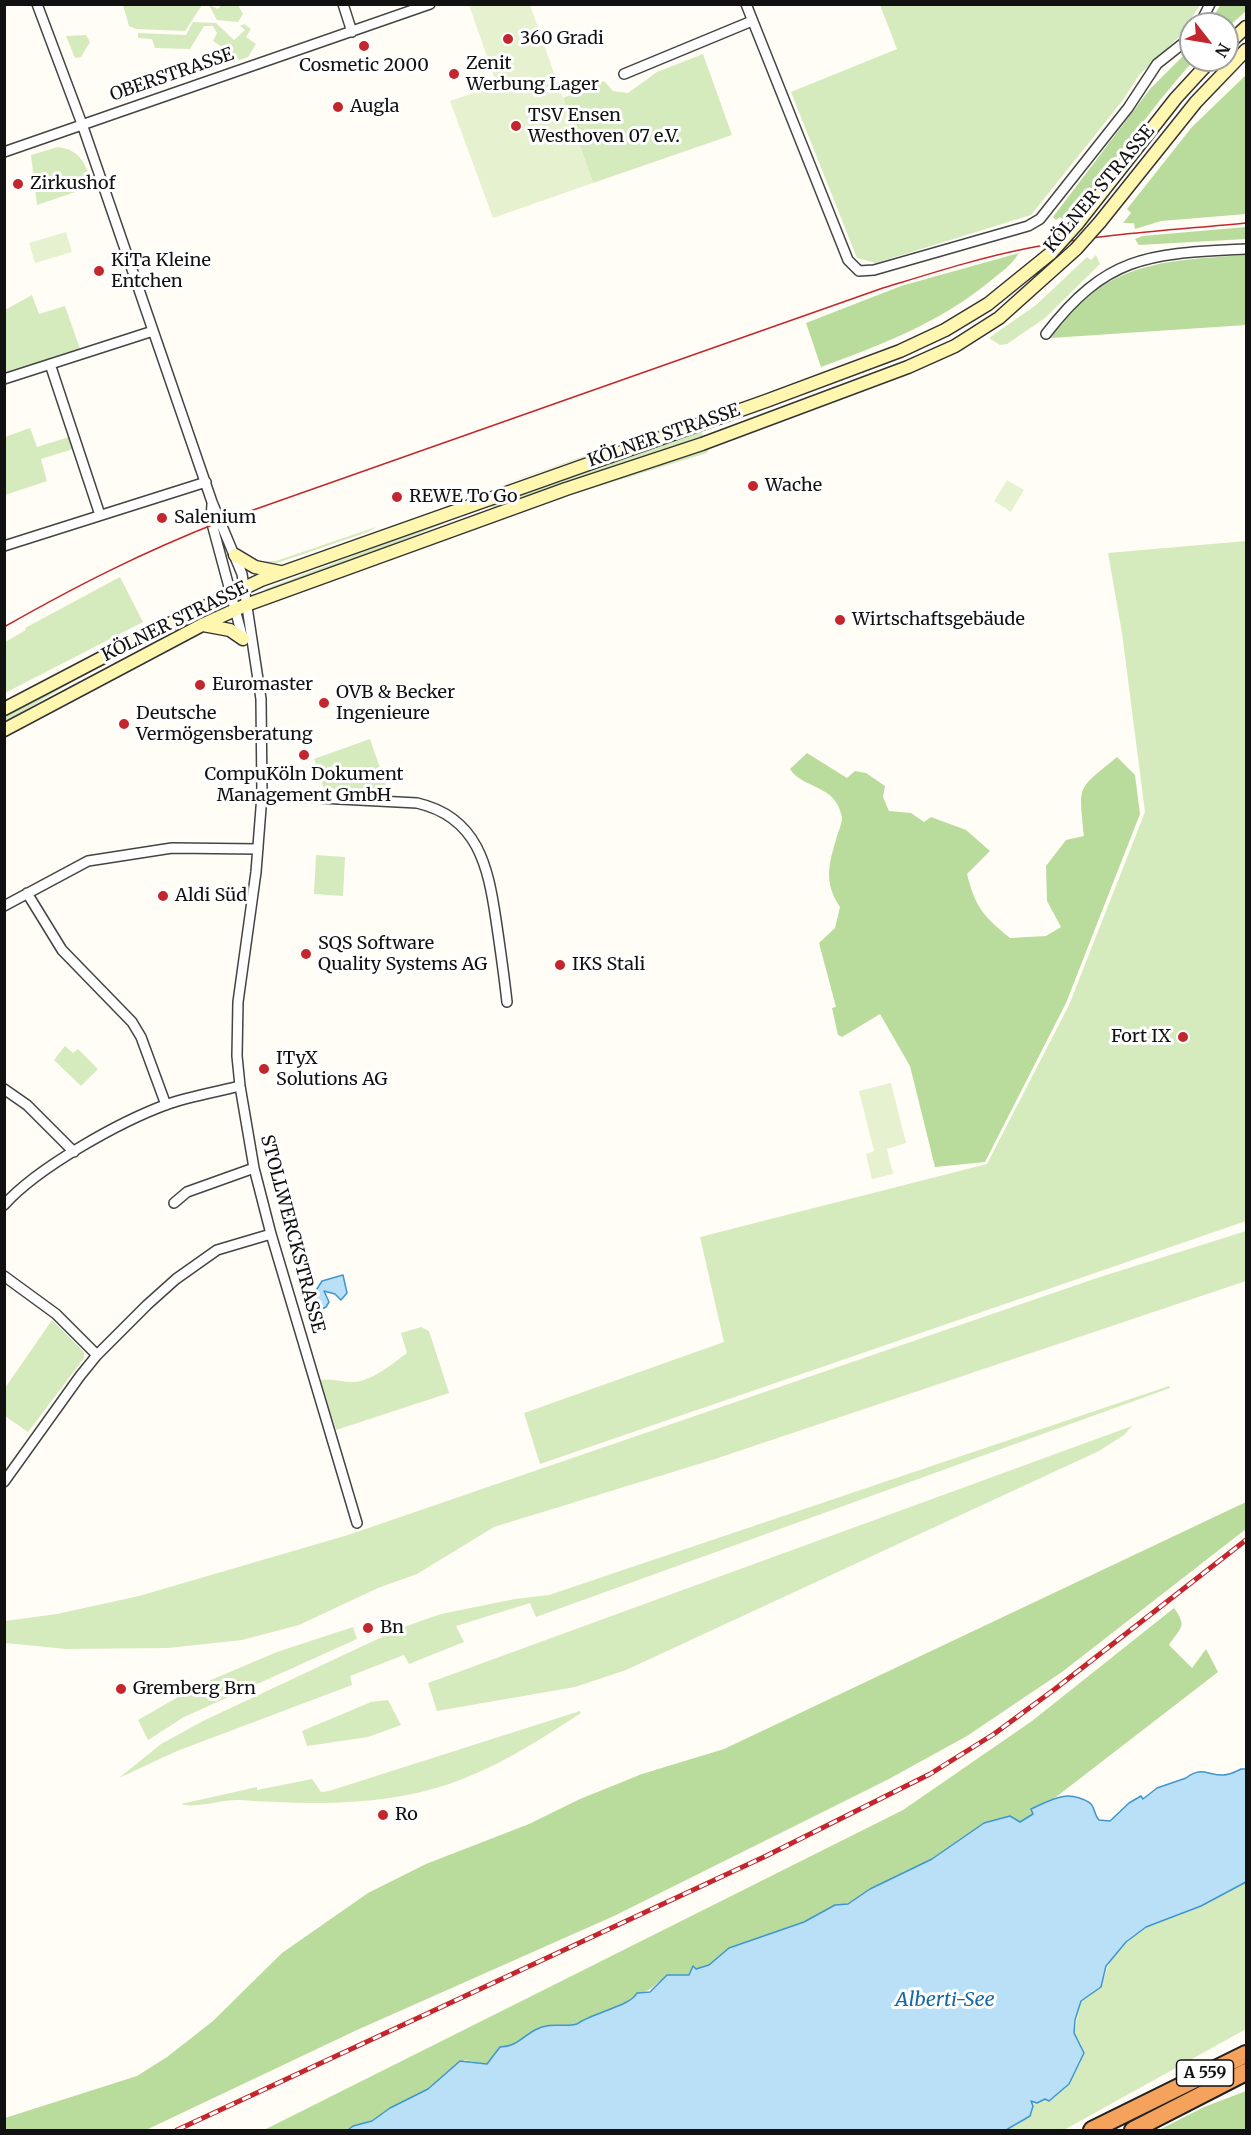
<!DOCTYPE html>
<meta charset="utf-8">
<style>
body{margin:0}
#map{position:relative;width:1251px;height:2135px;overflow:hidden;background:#fffdf5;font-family:Merriweather,serif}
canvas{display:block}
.frame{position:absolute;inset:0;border:6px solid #111;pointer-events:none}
.north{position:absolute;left:1179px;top:12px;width:60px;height:60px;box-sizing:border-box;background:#fff;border:2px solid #a0a0a0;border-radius:50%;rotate:121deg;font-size:16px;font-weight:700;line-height:24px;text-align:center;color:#111}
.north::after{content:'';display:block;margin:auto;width:21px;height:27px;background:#c4262e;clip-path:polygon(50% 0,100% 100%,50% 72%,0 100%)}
</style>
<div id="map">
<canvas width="1251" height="2135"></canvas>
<div class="frame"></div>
<div class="north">N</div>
</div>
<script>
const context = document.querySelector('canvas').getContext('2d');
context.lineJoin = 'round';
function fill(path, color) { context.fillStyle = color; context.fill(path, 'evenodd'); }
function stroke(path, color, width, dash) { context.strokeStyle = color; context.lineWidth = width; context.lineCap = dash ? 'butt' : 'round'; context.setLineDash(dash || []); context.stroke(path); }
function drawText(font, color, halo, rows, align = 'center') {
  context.font = font + ' Merriweather,serif'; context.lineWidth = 6; context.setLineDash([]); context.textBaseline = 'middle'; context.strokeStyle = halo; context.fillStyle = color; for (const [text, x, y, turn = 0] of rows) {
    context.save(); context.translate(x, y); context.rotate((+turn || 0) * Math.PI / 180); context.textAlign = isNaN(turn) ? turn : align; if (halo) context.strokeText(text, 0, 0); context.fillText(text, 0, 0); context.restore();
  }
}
fill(new Path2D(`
 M123,5v-1l79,1 -17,26 -49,-2 -7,-3z
 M209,5l9,4 3,-4h17l5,9 -5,8 -21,-2z
 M880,5h320l-21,32 -40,38 -16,25 -92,115 -155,48 -19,-5 -66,-166 106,-43z
 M193,22l23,1 18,17 11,-10 -5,-4 4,-2 7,5 -5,8 10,7 -8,13 -8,3 -27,-19 4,-8 -4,-7h-9l-14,23 -35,-1 -3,-9 -14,-1v-5l48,2z
 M86,35l4,7 -9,15 -6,1 -9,-22z
 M703,54l29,81 -139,48 -30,-85 41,-17 9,10 15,2 29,-21z
 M58,147c23,3 27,17 35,37l-6,4 -50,17 -6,-50z
 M1096,255l4,9 -55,54 -38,26 -7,1 -11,-7 47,-33 51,-48 4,3z
 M32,295l7,19 26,-8 15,43 -75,24v-63z
 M696,417l1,2 -213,72z
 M30,428l7,19 32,-10 4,12 -32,10 6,22 -42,14v-58z
 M701,429l2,7 -207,72 -5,-1 1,-3z
 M709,449l-2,4 -133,41 103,-37z
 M445,521v2l-88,36 -91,32 -1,-2z
 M376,527l-8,5 -94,32h-14l1,-3h15z
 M1246,541v680l-706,243 -16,-51 200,-71 -24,-105 287,-73 82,-159 76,-193 -23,-179 -14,-80z
 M120,577l23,45 -138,71v-51l21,-12 -1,-2z
 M192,616l-2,4 -111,58 -74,44v-6l6,-5z
 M370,739l19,55 -65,-6 -10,-29z
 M316,855l29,2 -2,39 -29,-2z
 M65,1046l8,7 5,-4 20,20 -17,17 -27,-26z
 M1246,1231v50l-531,178 -221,68 -77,47 -39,14 -79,37 -57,15 -74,8 -102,1 -61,-6v-22l52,-7 82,-18 209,-61 749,-257z
 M52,1320l32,32v6l-56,74 -23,-16v-28z
 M421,1327l8,4 20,62 -113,37 -16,-50c12,-2 21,2 33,2 20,-1 39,-18 54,-29l-6,-20z
 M1169,1386l1,2 -634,229 -6,-14 -74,23 8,16 -55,22 -5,-9 -54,21 2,9 -175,66 -58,27 42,-34 42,-23 198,-93 40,-14 74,-15 34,-4z
 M1132,1426l-8,9 -25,16 -473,219 -51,17 -138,24 -9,-28z
 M353,1627l4,12 -173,78 -36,23 -10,-20 61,-35 78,-33z
 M388,1700l13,25 -33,12 -61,9 -5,-15 69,-29z
 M580,1711l1,2c-37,24 -75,49 -116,65 -72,29 -149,27 -225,22 -18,-1 -44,9 -59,4l76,-17v3l55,-11 9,13 8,-1z
 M1246,1882v147l-182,101h-58l11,-5 16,-16 -2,-8c29,2 44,-23 53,-48l-10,-20 7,-32 20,-14 10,-29 18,-19 17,-12 55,-22z`), '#d5ebbd');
fill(new Path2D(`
 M1220,5h26v6l-19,17v-4h-17z
 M1191,48v12h3c-46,51 -84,109 -130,161l-4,-4 -4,3 -3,-3 97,-128z
 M1246,75v139l-85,7 -26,8 -1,-6h-11l8,-10 -4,-4 65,-82z
 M1246,227v12l-107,6 -4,-6 7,-3z
 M1019,253c-7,12 -19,20 -30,29 -50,41 -108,63 -168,85l-15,-44 95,-37z
 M1246,255v70l-195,13c54,-77 109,-77 195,-83z
 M807,753l40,25 8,-7 11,2 19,13 -2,11 6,14 22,2 13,9 7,-5 35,13 24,21 -23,23c8,33 17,43 43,64l36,-2 15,-9 -14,-26 -1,-35 20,-26 18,-4c-5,-53 -8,-45 33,-79l18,18 5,39 -74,189 -81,159 -50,5 -25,-101 -30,-52 -38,23 -4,-2 -6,-27 4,-1 -17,-64 16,-15 5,-21c-17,-26 -11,-43 -3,-71 2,-6 5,-13 5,-18 -5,-34 -40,-29 -52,-49z
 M1246,1502v27l-184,143 -95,64 -80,44 -273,136 -257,114 -211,100h-141v-12l132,-42 30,-19 46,-36 69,-68 86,-60 58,-29 103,-40 51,-25 62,-25 82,-25z
 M1174,1608c14,19 6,20 -5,37l23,23 14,-19 12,23 -162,125 -25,13 2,4 -13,8 -10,-6 -26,7 -52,36 -62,30 -22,15 -13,1 -31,17 -75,26 -20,17 -14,4 -2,-3 -4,9c-8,1 -15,-2 -23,2 -12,7 -14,15 -29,16 -7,14 -46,20 -60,31 -13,4 -25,-3 -42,6 -13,7 -19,17 -35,17l-13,17 -23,-4 -36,29 -57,32 -18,5 -5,4h-84l639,-320 129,-89z
 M1246,2091v39h-87l45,-23z`), '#b9dc9c');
fill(new Path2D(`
 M469,5h61l63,178 -100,35 -43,-117 47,-16z
 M66,232l6,20 -37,11 -6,-20z
 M1007,480l17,10 -13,22 -17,-11z
 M891,1083l15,60 -19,6 6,25 -21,5 -6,-25 8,-3 -15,-60z`), '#e6f2cf');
const water = new Path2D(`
 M343,1275l4,18 -6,7 -6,-6 -11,-3 5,11 -3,5 -12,6 -6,-10 14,-22z
 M1241,1769h5v113l-45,24 -55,21 -20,15 -20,24 -5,21 -20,14 -6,19 -1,13 10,20 -15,31 -20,17 -4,-2 -8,4 -6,-2 2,5 -3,10 -24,14h-658l5,-4 19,-5 18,-13 38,-19 32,-28 27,3 13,-17c16,0 22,-10 35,-17 17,-9 29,-2 42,-6 14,-11 54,-18 60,-31l13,-1 17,-17h22l4,-9 3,3 13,-4 20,-17 75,-26 31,-17 13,-1 22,-15 62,-30 52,-36 26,-7 10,6 13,-8 -2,-5c22,-10 36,-20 59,-6 5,4 4,12 9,17l11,1 19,-18 12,-7 2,3 14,-11 29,-10c15,-12 21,-3 37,-3 7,0 12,-3 18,-6z`);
fill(water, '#b9e0f7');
stroke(water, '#3f96cf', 1.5);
const minor = new Path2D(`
 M37,4l45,120 130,378 30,72 19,125 1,96 -6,77 -18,130 -1,54 3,30 14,82 17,66 86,289
 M343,4l9,28
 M746,4l102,256 11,11 15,-1 154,-44 12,-7 88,-111 29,-44 34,-27
 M1200,24l10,-20
 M624,74l128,-53
 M4,152l426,-148
 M1046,334c62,-81 106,-80 200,-85
 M50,364l50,151
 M4,379l149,-48
 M212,504l-1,16 32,119
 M4,546l202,-64
 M262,795l155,8c61,14 71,63 79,117 4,27 8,55 11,82
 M27,893l35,57 70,72 9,15 25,68
 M4,906l84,-45 84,-13 86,1
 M4,1089l23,16 47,47
 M174,1203l13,-11 67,-24
 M4,1205c34,-38 117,-84 164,-101 23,-8 48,-12 72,-18
 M4,1276l52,38 41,41
 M4,1482l76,-106 17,-21 50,-50 29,-26 41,-29 54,-16`);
const secondary = new Path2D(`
 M1227,45l19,-18
 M1100,222l96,-120 50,-52
 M1077,224l99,-126 35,-38
 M235,555l20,12 25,5
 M203,625l27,5 13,9
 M4,709l130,-68 127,-61 505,-179 134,-50 45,-21 43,-26 63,-51
 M4,730l198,-105 44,-20 320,-116 136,-45 206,-77 47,-21 44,-28 77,-69`);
const motorway = new Path2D(`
 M1092,2130l154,-76
 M1133,2130l113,-58`);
stroke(minor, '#444', 12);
stroke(secondary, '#333', 15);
stroke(motorway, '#222', 20);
stroke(minor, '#fff', 9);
stroke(secondary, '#fff6b0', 12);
stroke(motorway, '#f5a25d', 16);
stroke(new Path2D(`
 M4,627c74,-42 139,-75 218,-106l658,-232c49,-15 98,-31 149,-41 72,-14 145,-18 217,-25`), '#c4262e', 1.5);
const rail = new Path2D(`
 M177,2130l589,-274 164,-82 64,-40 61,-45 191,-149`);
stroke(rail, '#c4262e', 5);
stroke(rail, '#fff', 3, [9]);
const secondaryBridge = new Path2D(`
 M1076,249l24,-27
 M1051,253l26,-29`);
stroke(secondaryBridge, '#333', 15, []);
stroke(secondaryBridge, '#fff6b0', 12);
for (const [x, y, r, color] of [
 [508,39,6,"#c4262e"],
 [364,46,6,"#c4262e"],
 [454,74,6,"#c4262e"],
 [338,107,6,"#c4262e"],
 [516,126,6,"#c4262e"],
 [18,184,6,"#c4262e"],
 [99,271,6,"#c4262e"],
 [753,486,6,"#c4262e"],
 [397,497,6,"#c4262e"],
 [162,518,6,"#c4262e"],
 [840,620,6,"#c4262e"],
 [200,685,6,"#c4262e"],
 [324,703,6,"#c4262e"],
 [124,724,6,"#c4262e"],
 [304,755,6,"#c4262e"],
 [163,896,6,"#c4262e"],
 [306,954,6,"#c4262e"],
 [560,965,6,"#c4262e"],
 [1183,1037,6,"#c4262e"],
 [264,1069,6,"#c4262e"],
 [368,1628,6,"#c4262e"],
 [121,1689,6,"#c4262e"],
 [383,1815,6,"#c4262e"]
]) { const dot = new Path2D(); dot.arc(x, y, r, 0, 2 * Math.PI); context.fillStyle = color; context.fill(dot); stroke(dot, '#fff', 2); }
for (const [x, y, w] of [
 [1205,2073,57]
]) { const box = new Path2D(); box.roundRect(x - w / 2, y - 13, w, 26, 4.5); context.fillStyle = '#fff'; context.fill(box); stroke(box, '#111', 1.5); }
drawText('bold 16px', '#111', null, [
 ["A 559",1205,2073]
]);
drawText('18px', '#111', '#fff', [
 ["360 Gradi",520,39],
 ["Zenit",466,64],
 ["Werbung Lager",466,85],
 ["Cosmetic 2000",364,66,"center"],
 ["Augla",350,107],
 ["TSV Ensen",528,116],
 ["Westhoven 07 e.V.",528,137],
 ["Zirkushof",30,184],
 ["KiTa Kleine",111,261],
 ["Entchen",111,282],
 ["Wache",765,486],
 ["REWE To Go",409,497],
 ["Salenium",174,518],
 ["Wirtschaftsgebäude",852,620],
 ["Euromaster",212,685],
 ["OVB & Becker",336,693],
 ["Ingenieure",336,714],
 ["Deutsche",136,714],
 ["Vermögensberatung",136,735],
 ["CompuKöln Dokument",304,775,"center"],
 ["Management GmbH",304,796,"center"],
 ["Aldi Süd",175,896],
 ["SQS Software",318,944],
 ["Quality Systems AG",318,965],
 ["IKS Stali",572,965],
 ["Fort IX",1171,1037,"right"],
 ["ITyX",276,1059],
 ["Solutions AG",276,1080],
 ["Bn",380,1628],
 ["Gremberg Brn",133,1689],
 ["Ro",395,1815]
], 'left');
drawText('18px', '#111', '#fff', [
 ["OBERSTRASSE",172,75,-19],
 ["KÖLNER STRASSE",1100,189,-50],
 ["KÖLNER STRASSE",664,436,-19],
 ["KÖLNER STRASSE",175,622,-26],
 ["STOLLWERCKSTRASSE",292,1234,75]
]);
drawText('italic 20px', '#1768a6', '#fff', [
 ["Alberti-See",945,2000]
]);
</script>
